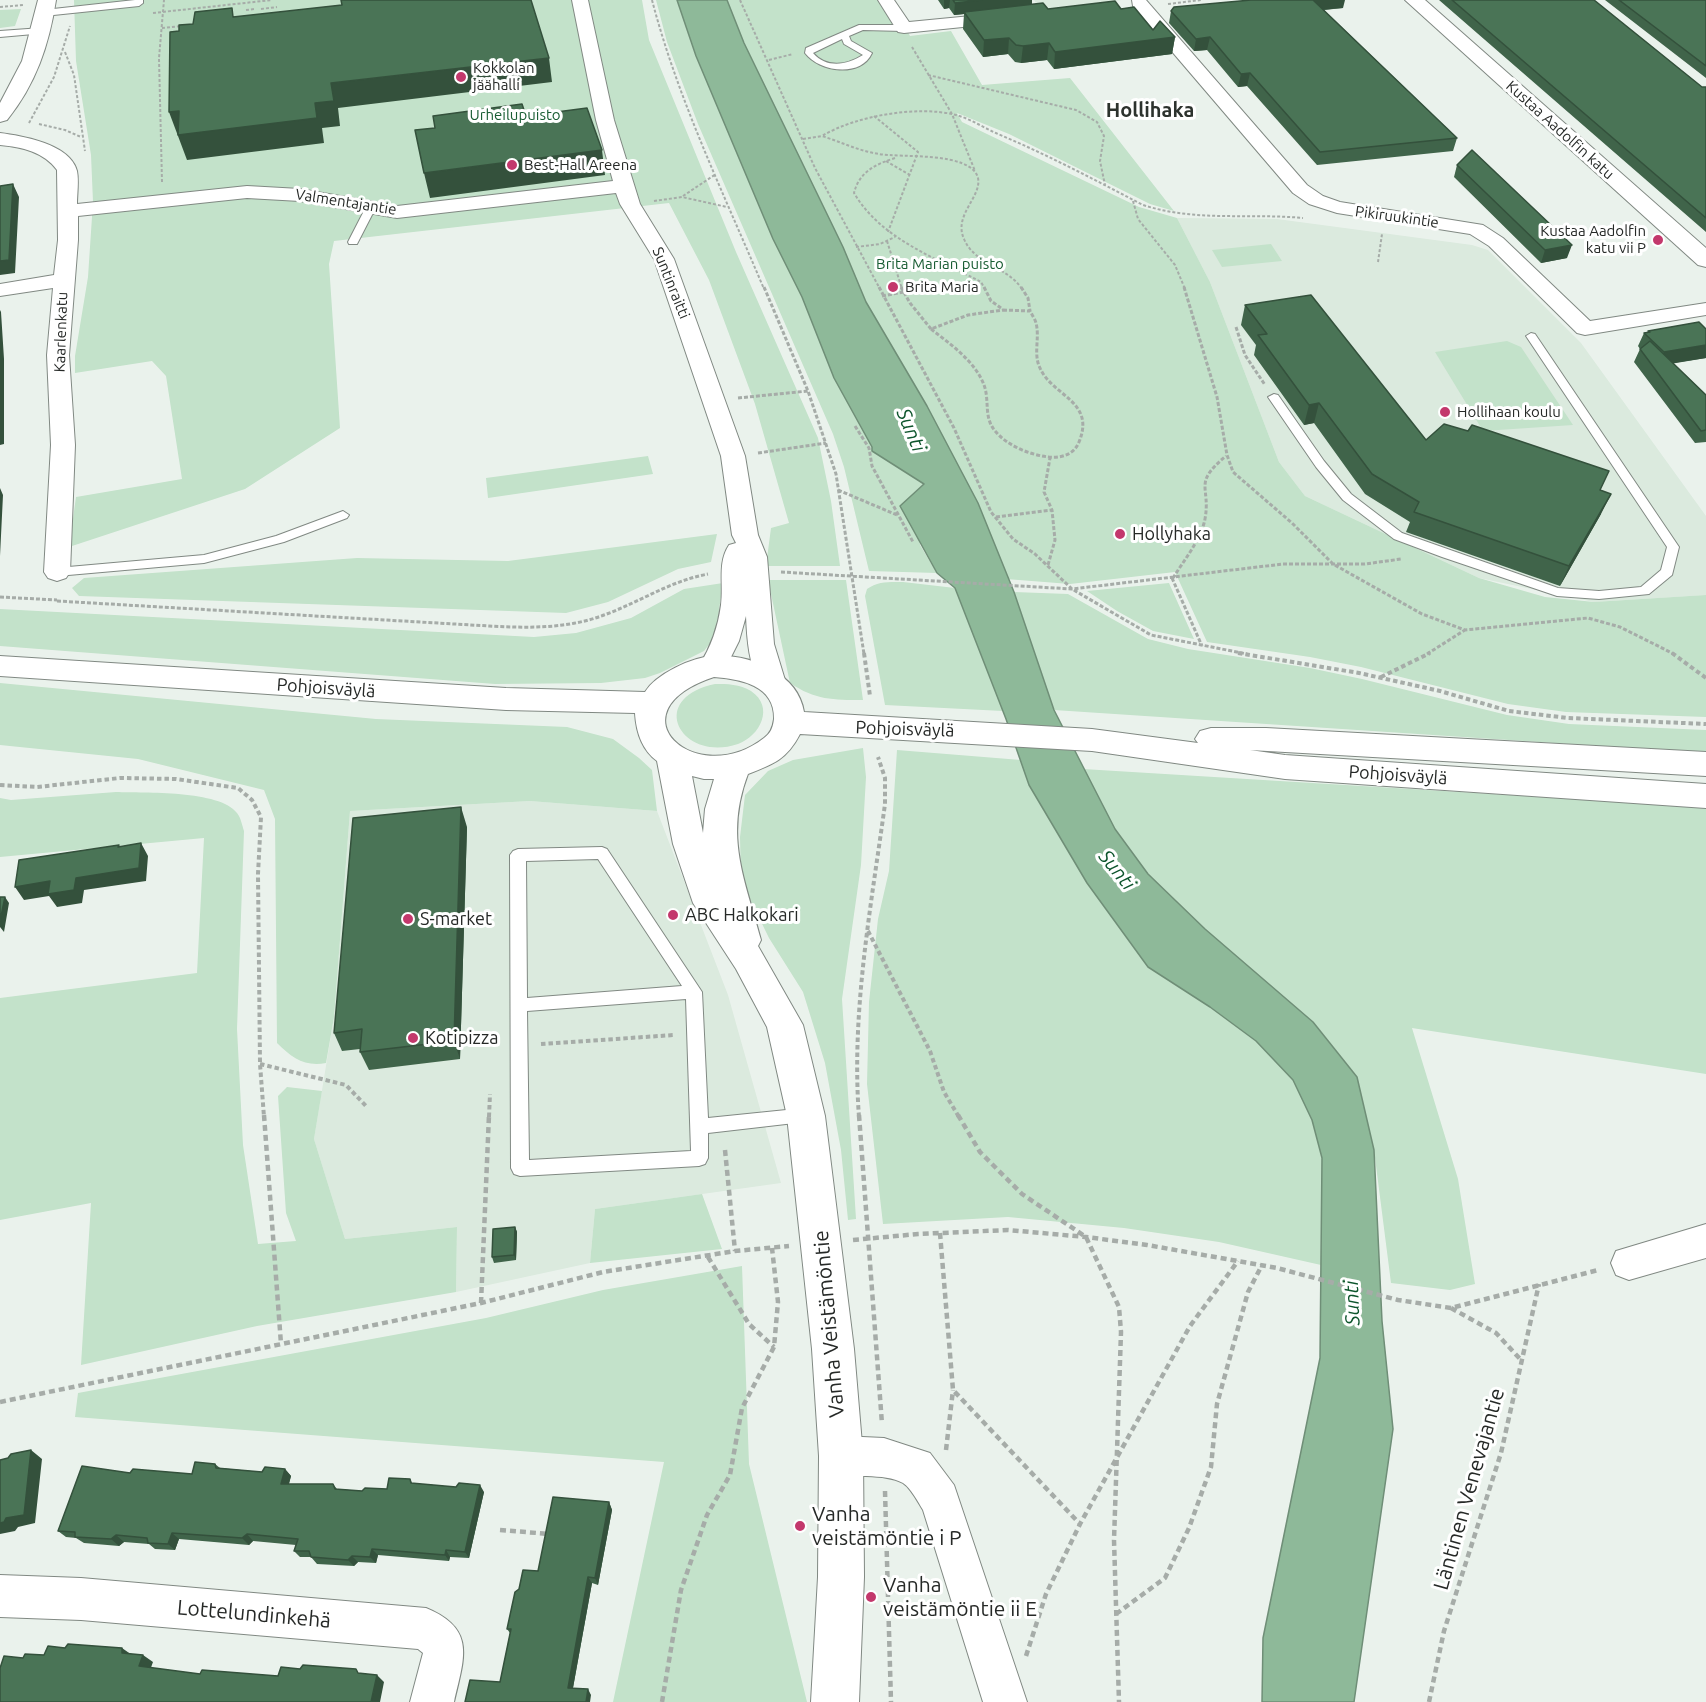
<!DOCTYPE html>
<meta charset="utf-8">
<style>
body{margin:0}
canvas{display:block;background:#eaf2ec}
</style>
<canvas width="1706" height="1702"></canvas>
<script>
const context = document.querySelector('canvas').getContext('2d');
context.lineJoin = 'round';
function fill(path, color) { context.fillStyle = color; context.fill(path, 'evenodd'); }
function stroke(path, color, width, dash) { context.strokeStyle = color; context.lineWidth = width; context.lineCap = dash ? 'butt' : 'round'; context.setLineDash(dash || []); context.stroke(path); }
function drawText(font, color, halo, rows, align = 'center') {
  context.font = font + ' Ubuntu,sans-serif'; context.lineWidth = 6; context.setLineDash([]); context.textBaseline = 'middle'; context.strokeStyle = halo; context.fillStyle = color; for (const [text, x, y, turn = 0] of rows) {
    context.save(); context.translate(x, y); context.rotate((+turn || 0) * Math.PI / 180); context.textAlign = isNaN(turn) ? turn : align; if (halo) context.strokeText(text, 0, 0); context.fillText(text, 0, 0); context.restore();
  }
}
fill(new Path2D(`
 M1034,0h88l-81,10z
 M1177,218l100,1 195,26 16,5 93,93 125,173v79l-112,7 -115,-24 -174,-82 -26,-34 -69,-180z
 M530,801l127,10 71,184 53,188 -186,26 -5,54 -134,29 1,-65 -112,12 -31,-100 20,-122 16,-206z`), '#dbeade');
fill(new Path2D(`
 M74,0h568l7,40 87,212 82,186 13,63 9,65h-74l5,-38 18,-5 -34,-119 -46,-124 -40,-77 -335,38 -5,23 11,164 -95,61 -176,58 7,-50 106,-18 -16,-103 -14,-15 -77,12v-17l13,-79 5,-75 -2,-47 -15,-94z
 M656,0h21l19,56 77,183 29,58 32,81 39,69 51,37 -9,8 5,53 17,28 -68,-2 -25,-104 -11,-33 -135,-310 -31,-82z
 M727,0h164l19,36 41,-5 31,54 88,-7 104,133 -24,-7 -141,-70 -52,-21 5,9 177,85 38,11 33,64 69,180 26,34 174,82 66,19 49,5 112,-7v122l-140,-5 -58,-8 -147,-37 -51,-10 -103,-15 -32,-70 -105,12 -64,-5 -28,-76 -51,-97 -61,-104 -23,-55 -99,-204z
 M21,9l-6,17 -15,2v-18z
 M1271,244l11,17 -60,6 -10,-17z
 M1507,341l14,6 52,78 -90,6 -48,-79z
 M648,456l5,18 -165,24 -2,-20z
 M717,534l-6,28 -33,7 -70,33 -42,11 -487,-17 -7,-8 12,-10 273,-20 151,3z
 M768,580h78l17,120c-30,0 -48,0 -73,-17z
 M903,582l52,6 48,123 -118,-6 -20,-109 2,-7c11,-8 23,-7 36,-7z
 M723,583l-8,54 -11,14 -44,22 -15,5 -44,5 -106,1 -495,-38v-37l534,28 42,-4 55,-15 53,-29z
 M1169,583l25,56 -41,-8 -36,-20 -30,-20z
 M1014,592l54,2 80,45 40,10 122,19 52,11 145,36 62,9 137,6v23l-652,-43z
 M0,683l376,36 191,8 46,12 26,19 13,12 5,41 -127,-10 -180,10 -16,206 -8,46c-21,4 -34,-5 -49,-20l-2,-224 -11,-29 -126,-31 -138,-14z
 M715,684c12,0 25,0 36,7 24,16 9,45 -13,53 -56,19 -93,-45 -23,-60z
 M863,748l3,29 -5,88 -19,134 14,220 -8,1 -7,-70 -16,-87 -22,-71 -34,-54 -28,-57 -1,-44 5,-42 23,-24 25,-11z
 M897,750l124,10 8,25 58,98 61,84 62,40 46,34 37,39 19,40 10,38 -1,107 -102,-23 -95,-14 -116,-11 -125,7 -16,-140 2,-82 9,-83 11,-48z
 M1083,769l623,38v267l-294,-46 46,151 17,105 -25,6 -59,-7 -17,-133 -17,-73 -44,-55 -108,-93 -57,-55 -33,-45z
 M116,792c28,1 104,-2 121,21 4,5 5,12 7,18l-7,198 6,116 15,99 38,-3 -10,-28 -8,-117 9,-9 35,4 -8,48 31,100 112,-12 -1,65 -199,34 -176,39 10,-162 -91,17v-222l197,-25 7,-135 -204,19v-59l11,2z
 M702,1194l20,55 -132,14 5,-54z
 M742,1266l7,198 58,238h-194l51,-240 -589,-45 3,-24 408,-75 117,-28z`), '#c3e2ca');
const water = new Path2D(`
 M677,0h50l17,43 99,204 23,55 61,104 51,97 36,89 40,118 61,119 33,45 57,55 108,93 44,55 17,73 8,171 11,108 -39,273h-92l1,-64 57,-280 2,-200 -10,-38 -19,-40 -37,-39 -46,-34 -62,-40 -61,-84 -58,-98 -23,-66 -51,-131 -18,-15 -37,-67 24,-22 -52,-33v-4l-38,-69 -32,-81 -29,-58 -77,-183z`);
fill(water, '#8eb999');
stroke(water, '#6f8e77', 1.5);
const lane = new Path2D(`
 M135,0h8v3l-4,3 -95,10 -4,-3 4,-3z
 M859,25h45l4,3 -4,3 -41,-1 -14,6 2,5 21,12c-11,25 -53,19 -67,0l1,-5zM842,39l2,5 19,11c-16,10 -36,14 -50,-2z
 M42,28l4,3 -1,2 -45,4v-6z
 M366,207l9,2 -18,35h-8l-1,-2z
 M1531,333l4,1 144,213 -7,28 -23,19 -50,5 -42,-3 -115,-39 -48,-18 -51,-39 -27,-33 -48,-70 6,-3 4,1 46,66 27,33 51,39 156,55 41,3 42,-4 20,-17 6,-23 -141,-211z
 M343,511l6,4 -2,3 -63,24 -80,21 -147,13 -6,-4 6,-4 147,-13 72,-19z
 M602,847l5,2 95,143 6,126 98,-10 6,3 3,5 -3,5 -104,12v25l-3,6 -6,2 -179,10 -6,-2 -3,-6 -1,-313 3,-4 5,-2zM598,859l84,127 -155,12 -1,-137zM686,999l5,152 -162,9 -2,-149z`);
const street = new Path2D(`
 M572,0h16l26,120 26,84 34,55 71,197 13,79 9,22 7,87 11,36 -4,7 -10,3 -10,-3c-12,-21 -14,-47 -15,-71l-7,25 -16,32 -10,3 -10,-3 -4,-7c12,-19 19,-39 22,-61 3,-21 -4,-42 8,-60l7,-2 -4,-8 -11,-79 -67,-197 -34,-55 -4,-11 -219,25 -97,-17 -53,-3 -169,18v24l-9,115 6,90 -5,127 -4,6 -9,3 -9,-3 -4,-6 7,-127 -4,-90 6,-67 -53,8v-12l54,-9 4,-35 -1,-70c-13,-18 -35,-23 -57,-25v-12c23,3 70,11 77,38 2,10 0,23 0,33l170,-18 53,3 97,17 216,-25 -17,-61z
 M878,0h16l15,22 93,-9 6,1 3,4 -3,4 -6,1 -98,10 -6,-1z
 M1132,0h14l161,185 16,11 17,6 143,23 20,13 87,83 116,-18v12l-121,20 -8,-2 -88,-87 -19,-12 -133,-21 -28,-9 -16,-11 -160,-187z
 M1706,1224v34l-77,22 -13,-5 -5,-12 5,-12z
 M841,1436l43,2 46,15 24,32 73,217h-44l-60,-192c-5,-8 -12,-22 -20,-27 -19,-11 -52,-3 -76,-13l-6,-14 6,-14z
 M0,1575l81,3 345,30c51,21 38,50 28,94h-44l13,-49 -5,-4 -337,-29 -81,-3z`);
const secondary = new Path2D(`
 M38,0h18c-7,45 -20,84 -49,120l-7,2v-19l22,-42z
 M1405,0h20l281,248v19l-8,-2z
 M0,656l506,32 139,4c11,-18 47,-35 68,-36 36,-3 85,17 91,56l288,17 106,14 -3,-4 5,-8 11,-3h55l440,24v24l-456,-26 35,5 421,29v24l-421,-29 -193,-28 -292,-17c-13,25 -26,30 -52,40 -24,63 -3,105 13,166l-3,6 45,79 22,91 29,233 9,107 1,121 -5,125h-48l7,-125 1,-121 -7,-107 -25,-233 -20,-89 -31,-58 -43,-66 -20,-59 -16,-83c-15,-11 -21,-30 -22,-48l-129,-3 -506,-34zM714,677c26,2 61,8 60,42 -1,8 -3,14 -10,19 -68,53 -155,-26 -50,-61zM692,776l12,3h10l-9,30 -2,24z`);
stroke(lane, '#818983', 2);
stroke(street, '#818983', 2);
stroke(secondary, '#818983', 2);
stroke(new Path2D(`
 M652,0c26,100 72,194 112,289
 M740,0l75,168 65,121
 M1168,4l33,-4
 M0,7l23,-2
 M261,9l16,-2
 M246,10l9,-1
 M153,13l119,-13
 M162,28l20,-2
 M912,47l40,67 23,57
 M65,52l9,23 11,76
 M769,60l24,-6
 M928,75l148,35 21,12 7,14 -4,25 5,24
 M874,116l44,36 -30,80
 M29,123l25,-46 16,-51
 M39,124l26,6 16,7
 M803,139l19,-3
 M895,158c-19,6 -36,14 -41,35 27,46 82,65 127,89l4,7
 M886,161l24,14
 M162,182l-3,-124 5,-58
 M683,196l33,-22
 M654,201l28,-4 45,10
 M1133,201l5,18 37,46 10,24
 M887,241l15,48
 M856,247l24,-3 15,-7
 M1378,262l4,-28
 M1022,289c-14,-22 -48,-25 -58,-50 -11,-24 18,-42 14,-61 -7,-27 -78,-20 -99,-24 -20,-3 -38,-12 -57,-18 33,-20 96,-31 134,-21 15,4 28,13 42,19 50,21 97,46 145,71 52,17 106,8 160,13`), '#a6aca8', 2, [3, 2]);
stroke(new Path2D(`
 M764,287l44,104 28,83 28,180
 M879,287l75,141 37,84 22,27 22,15 37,35 79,46 96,19
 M901,287l9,16 21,26
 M984,287l7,14 10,7
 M1021,287l7,11 2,13
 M1184,287l33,110 10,58 6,17 59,51 41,41 89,50 43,16 123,-12 32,9 54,27
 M882,296l22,-4
 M1003,310l27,1c2,4 5,8 6,12 4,15 -3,31 4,45 12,28 56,33 39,74 -5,13 -18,16 -30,15 -19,-2 -41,-11 -53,-25 -13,-14 -6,-31 -12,-47 -9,-24 -34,-41 -53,-56l37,-14z
 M1236,327l9,28 20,30
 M738,398l70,-7
 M855,426l14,22 3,18 41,76
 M758,453l68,-10
 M838,490l59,25
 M996,517l56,-7
 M1048,565l7,-25 -3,-30 -8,-18 6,-34
 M781,572l291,17 211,-25h82l36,-5
 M1172,578l30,68
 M1173,578c11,-18 28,-38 32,-59 6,-33 -13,-35 21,-63
 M0,597l57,3
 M57,601l432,25c39,2 78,3 115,-11 36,-13 66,-34 104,-41
 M1427,654l38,-24`), '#a6aca8', 3, [4, 2]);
stroke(new Path2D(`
 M864,653l6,43
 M1238,653l121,20 81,18 69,20 59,7 138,6
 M1672,653l34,25
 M1381,677l49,-24
 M0,785l37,2 83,-9 56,1 62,9 14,12 9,17 -3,57 2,190 4,53
 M868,931l62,120 14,41 15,25
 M541,1044l133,-9
 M260,1064l86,21 20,21
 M489,1117l1,-23
 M859,1117c-8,-105 12,-210 26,-313v-26l-7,-21`), '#a6aca8', 4, [4.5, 3]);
stroke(new Path2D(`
 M264,1115l17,229
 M859,1115l23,309
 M958,1115l22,37 42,42 64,43 33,70 2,25 -7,208 5,162
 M725,1150l10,101
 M940,1233l13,157 127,134
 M853,1240l65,-6 90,-4 78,7 61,8 130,23 121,32 53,8 147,-38
 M708,1257l41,67 25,23
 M481,1303l8,-188
 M1451,1308l45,25 25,27
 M0,1402l481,-99 122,-31 132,-21 54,-5
 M946,1450l7,-60
 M885,1491l6,211
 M500,1530l50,4
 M1116,1614l49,-36 24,-50 22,-61 6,-63 31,-112 14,-27
 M1026,1656l20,-62 34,-70 110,-198 48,-65
 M662,1702l19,-112 26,-75 23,-40 12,-67 32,-61 4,-45 -6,-54
 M1429,1702l15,-71 57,-178 38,-169`), '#a6aca8', 4.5, [6, 4]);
fill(lane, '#fff');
fill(street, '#fff');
fill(secondary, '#fff');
fill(new Path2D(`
 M938,0h94v4l16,5h73l32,21 22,7 -3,17 -118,15 -7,-9 -26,3 -6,-1 -7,-8 -25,3 -20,-28 1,-15 -10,1 -5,-7 -5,1z
 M1439,0h155l108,87h4v145z
 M1605,0h101v78z
 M1343,8l-19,2 133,128 -4,13 -136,14 -70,-79 -9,1 -31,-37 -13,1 -25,-28 2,-12z
 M1457,165l110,93 -26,5 -87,-86z
 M1245,305l181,135 174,50 1,24 -41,72 -154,-54 4,-10 -45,-28 -51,-71 -10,2 -50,-70 2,-10 -15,-20z
 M1706,329v29l-33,5 33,32v47l-11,1 -61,-81 6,-13 -2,-3 6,-13 4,-1v-1z
 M467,827l-7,232 -91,11 -9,-18v-3l-18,2 -8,-18z
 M515,1227l2,5 -1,28 -22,3 -2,-6z
 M215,1464l5,4 42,4 23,-3 6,7 -2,8h44l4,5 25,2 25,-2 23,-10 2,4 72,9 -15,66 -19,-1 -1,4 -71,-6 -2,8 -18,-1 -4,4 -37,-2 -6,-7h-11l-6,-6 2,-6 -43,-4 -4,4 -70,-6 -4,11 -20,-1 -6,-5 -25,-2 -5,4 -35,-3 -8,-5 -10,-1 -8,-6 72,-58 62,1z
 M609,1502l3,8 -14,75 -6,-2 -19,105 18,7 -91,-13 10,-49 -3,-4 12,-40z`), '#40644a');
fill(new Path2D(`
 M944,0h6l-1,8 -5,1z
 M982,0h50v7l-68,5v2l-10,1 1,-12z
 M1312,0h33l-2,8 -33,3z
 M1175,37l-3,17 -118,15 1,-17z
 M1210,37l-3,13 -13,1 2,-12z
 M1009,38l-1,16 -25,3 1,-17z
 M1049,43l-2,17 -26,3 2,-17z
 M549,58l3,24 -214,26 2,18 -18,2 2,15 -137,17 -18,-48 146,-9 16,-20z
 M1250,73l-3,13 -9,1 3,-13z
 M602,150l3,25 -175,23 -6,-25z
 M13,184l6,13 -4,76 -15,2v-14z
 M1572,245l-5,13 -26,5 4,-13z
 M0,310l1,2 3,47v85l-4,1z
 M1706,345v13l-48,8 6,-14z
 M1319,403l-5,20 -10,2 5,-20z
 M0,488l3,7 -3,61z
 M1611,494l-10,20 -41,72 9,-20z
 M461,807l6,20 -7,232 -6,-18z
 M141,843l7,13 -2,25 -62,9 -2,13 -25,4 -8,-11 -25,4 -9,-13z
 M5,897l4,6 -5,29 -4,-5v-6z
 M515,1227l2,5 -1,28 -2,-5z
 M31,1450l11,9 -7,64 -17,4 -3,4 -15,3v-11z
 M285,1469l6,7 -4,14 -6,-6z
 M480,1485l4,7 -15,66 -4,-6z
 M609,1502l3,8 -14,75 -3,-7z
 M172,1533l7,6 -4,11 -7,-6z
 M247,1534l6,7 -4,4 -7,-7z
 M116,1535l8,7 -5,4 -8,-7z
 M372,1549l6,6 -2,8 -6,-6z
 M446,1550l4,7 -1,4 -4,-6z
 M352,1556l6,6 -4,4 -6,-6z
 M588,1577l4,6 -20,110 -4,-5z
 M122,1648l10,7 -10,-2z
 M143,1655l10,7 -4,11 -10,-7z
 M377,1675l7,7 -4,20h-9z
 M588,1689l3,6 -1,7h-4z`), '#34513c');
const building = new Path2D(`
 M341,0h190l18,58 -218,25 3,18 -19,2 2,15 -139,17 1,-24 -10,1 1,-80 9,-1v-6l14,-1 2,-12 37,-4 1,9 109,-12z
 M953,0h29l-27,3z
 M1251,0h62l144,138 -137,14 -70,-79 -9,1 -31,-37 -14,2 -25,-28 3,-4z
 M1452,0h142l108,87h4v131z
 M1619,0h87v66z
 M1115,1l6,8 13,-2 19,23 7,-9 15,16 -120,15 -6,-9 -26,3 -7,-1 -7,-7 -25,2 -20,-28 79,-9 5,6z
 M522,104l4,12 61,-8 15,42 -178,23 -9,-43 20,-2 -2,-12z
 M1472,150l100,95 -27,5 -88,-85z
 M13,184l-4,76 -9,1v-75z
 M1311,295l115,145 18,-16 24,7 4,-6 137,46 -9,19 11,4 -42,72 -155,-54 5,-10 -47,-28 -53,-71 -10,2 -51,-70 9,-1 -22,-29z
 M1699,322l7,7v16l-42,7 -20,-19 6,-1 -2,-1z
 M1650,341l56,54v35l-5,1 -61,-82z
 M461,807l-7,234 -94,11 2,-23 -28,4 19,-215z
 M141,843l-2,25 -63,10 -2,12 -26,4 2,-13 -35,6 4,-27 100,-15 -1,2z
 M0,897h5l-5,24z
 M515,1227l-1,28 -22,2 1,-28z
 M31,1450l-7,65 -18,3 -2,4 -4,1v-63l8,-2 3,-4z
 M195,1462l20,2 1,4 46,4 3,-5 20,2 -4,15h52l2,5 27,2 3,-3 22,1 2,-11 21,1 1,4 45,4 3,-4 21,2 -15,67 -19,-2 -1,5 -73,-6 -2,8 -18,-1 -4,4 -37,-3 -2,-6h-15l4,-12 -51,-5 -5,4 -70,-5 -4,11 -20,-1 -1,-5 -31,-3 -5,4 -36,-2v-5l-17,-1 24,-65 48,7 3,-4 59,5z
 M553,1497l56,5 -14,76 -7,-1 -20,111 20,1 -2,13h-121l5,-22 30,2 11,-53h-4l8,-37 4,-3 4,-19 15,1z
 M68,1644l54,4v5l21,2 -4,11 61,8 2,-4 76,6 3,-9 19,2 3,-4 53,4 2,4 19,2 -6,27h-371v-34l4,-12 19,2 2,-4 19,1 4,-9 17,2z`);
fill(building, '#4a7456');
stroke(building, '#34513c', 1.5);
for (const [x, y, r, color] of [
 [461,77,6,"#c3386c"],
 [512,165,6,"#c3386c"],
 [1658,240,6,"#c3386c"],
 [893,287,6,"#c3386c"],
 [1445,412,6,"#c3386c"],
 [1120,534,6,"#c3386c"],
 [673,915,6,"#c3386c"],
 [408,919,6,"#c3386c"],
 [413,1038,6,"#c3386c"],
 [800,1526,6,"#c3386c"],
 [871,1597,6,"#c3386c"]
]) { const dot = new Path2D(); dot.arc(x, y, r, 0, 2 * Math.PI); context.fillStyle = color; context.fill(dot); stroke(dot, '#fff', 2); }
drawText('15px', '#262927', '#fff', [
 ["Kokkolan",473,68],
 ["jäähalli",473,85],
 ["Best‑Hall Areena",524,165],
 ["Kustaa Aadolfin",1646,231,"right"],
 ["katu vii P",1646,248,"right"],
 ["Brita Maria",905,287],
 ["Hollihaan koulu",1457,412]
], 'left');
drawText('15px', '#195d33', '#fff', [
 ["Urheilupuisto",515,115],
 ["Brita Marian puisto",940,264]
]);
drawText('15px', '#262927', '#fff', [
 ["Kustaa Aadolfin katu",1560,130,42],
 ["Valmentajantie",346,202,9],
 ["Pikiruukintie",1397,217,8],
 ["Suntinraitti",671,283,68],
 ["Kaarlenkatu",61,332,-88]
]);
drawText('18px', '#262927', '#fff', [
 ["Hollyhaka",1132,534],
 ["ABC Halkokari",685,915],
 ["S-market",420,919],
 ["Kotipizza",425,1038]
], 'left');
drawText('18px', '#262927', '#fff', [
 ["Pohjoisväylä",326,688,4],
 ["Pohjoisväylä",905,729,2],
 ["Pohjoisväylä",1398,775,4]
]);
drawText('bold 20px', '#2c322d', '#fff', [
 ["Hollihaka",1150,110]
]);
drawText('italic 20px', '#0d552c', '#fff', [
 ["Sunti",911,430,67],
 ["Sunti",1117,870,51],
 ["Sunti",1352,1303,-92]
]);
drawText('21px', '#262927', '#fff', [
 ["Vanha Veistämöntie",829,1324,-95],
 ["Läntinen Venevajantie",1469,1489,-74],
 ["Lottelundinkehä",254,1614,5]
]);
drawText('21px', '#262927', '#fff', [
 ["Vanha",812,1514],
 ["veistämöntie i P",812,1538],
 ["Vanha",883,1585],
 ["veistämöntie ii E",883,1609]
], 'left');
</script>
